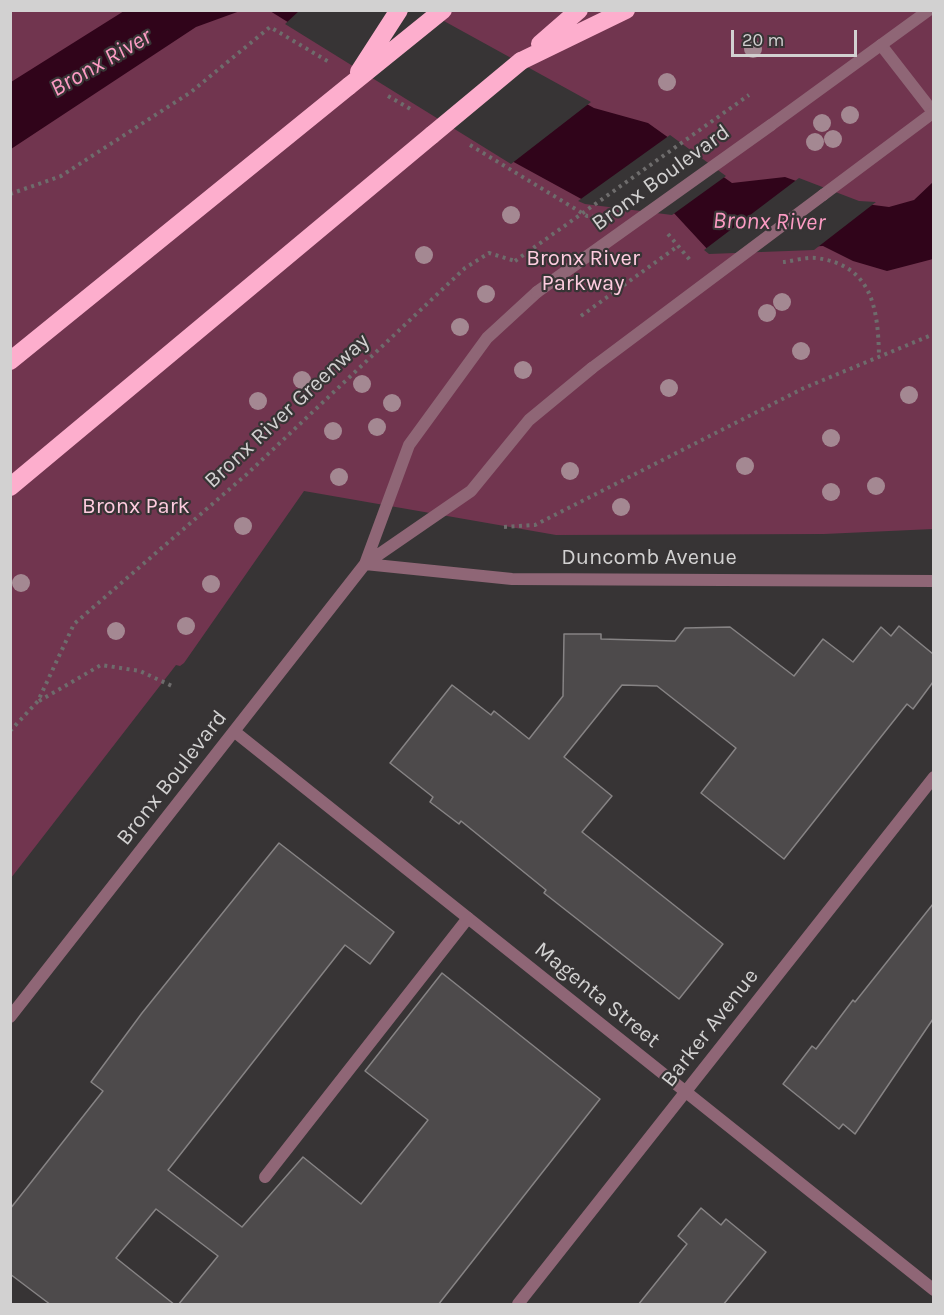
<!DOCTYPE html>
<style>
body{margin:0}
#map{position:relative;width:944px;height:1315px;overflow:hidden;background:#373435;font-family:Karla,sans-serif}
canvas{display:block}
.frame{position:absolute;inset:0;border:12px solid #d2d1d1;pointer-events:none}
.scale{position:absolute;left:731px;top:30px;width:126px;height:27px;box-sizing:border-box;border:3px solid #d2d1d1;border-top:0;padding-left:8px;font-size:18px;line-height:21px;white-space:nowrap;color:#d2d1d1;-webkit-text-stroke:4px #373435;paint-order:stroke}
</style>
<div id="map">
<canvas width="944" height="1315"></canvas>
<div class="frame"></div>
<div class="scale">20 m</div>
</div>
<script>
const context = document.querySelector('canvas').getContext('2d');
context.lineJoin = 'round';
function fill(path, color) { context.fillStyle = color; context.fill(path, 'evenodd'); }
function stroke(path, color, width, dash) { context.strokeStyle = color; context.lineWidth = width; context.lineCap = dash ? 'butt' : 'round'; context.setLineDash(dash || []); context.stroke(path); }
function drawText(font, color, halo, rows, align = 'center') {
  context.font = font + ' Karla,sans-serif'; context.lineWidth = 4.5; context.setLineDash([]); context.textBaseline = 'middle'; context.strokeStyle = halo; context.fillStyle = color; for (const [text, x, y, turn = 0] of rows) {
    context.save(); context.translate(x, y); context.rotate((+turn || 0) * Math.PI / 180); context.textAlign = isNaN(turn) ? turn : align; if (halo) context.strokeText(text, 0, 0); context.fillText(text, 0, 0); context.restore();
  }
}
fill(new Path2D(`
 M10,11h923v518l-109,5 -268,1 -252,-44 -120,172 -4,3 -4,-1 -165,213z`), '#71354f');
fill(new Path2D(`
 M124,11h294l176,97 54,15 84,60 53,-6 73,26 31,4 25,-7 19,-18v77l-46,12 -34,-10 -30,-15 -114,5 -37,-40 -87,-10 -75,-41 -240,-149h-30l-44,16 -185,122v-67z`), '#30041a');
fill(new Path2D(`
 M424,10l167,92 -80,62 -226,-140 14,-13z
 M670,135l56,41 -54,39 -87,-11 -7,-3z
 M799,178l60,23 17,1 -62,48 -105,4 -5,-4z`), '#373435');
const building = new Path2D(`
 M899,626l34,28v28l-20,27 -6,-5 -123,155 -83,-66 35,-45 -79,-62 -35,-1 -58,72 48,39 -30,36 141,112 -44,55 -135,-106 2,-3 -85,-69 -2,3 -29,-22 3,-5 -43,-34 62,-78 39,30 3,-4 35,28 34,-43 1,-62h37v5l74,2 10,-13 45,-1 64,49 29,-37 30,23 28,-35 10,9z
 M279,843l115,89 -24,32 -25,-19 -177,225 74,57 61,-70 58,47 67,-84 -63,-49 77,-98 158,126 -162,206h-260l40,-49 -62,-47 -40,49 59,47h-124l-41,-31v-65l93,-118 -12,-9 51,-69z
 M933,904v115l-78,115 -12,-10 -4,5 -56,-45 29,-38 4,3 37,-49 2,2z
 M701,1208l20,17 5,-6 40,33 -43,53h-85l49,-61 -9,-8z`);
fill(building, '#4d4a4b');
stroke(building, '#868384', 1.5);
stroke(new Path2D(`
 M388,96l24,14
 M470,145l117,71h6
 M10,194l51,-18 130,-84 79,-65 59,35
 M668,234l22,26
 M783,262c10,-1 23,-5 33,-4 57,7 62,52 63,98
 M581,316l97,-70
 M504,527l31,-2 269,-137 130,-54
 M39,701l62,-36 39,6 32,15
 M10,731l28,-30 36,-77 173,-150 218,-206 24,-15 26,8`), '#6e6c6c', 4, [3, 4.5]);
stroke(new Path2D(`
 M881,45l52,67
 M265,1177l203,-259`), '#8f6676', 12);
stroke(new Path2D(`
 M771,125l158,-115
 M823,195l111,-83
 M365,564l147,15 422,2
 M365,564l106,-73 58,-71 63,-52
 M235,732l699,558
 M10,1017l355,-453 44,-119 78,-107 50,-46
 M518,1304l416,-527`), '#8f6676', 12);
stroke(new Path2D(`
 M540,44l39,-34
 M521,61l105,-51
 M10,361l339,-275
 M10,487l422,-352`), '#fdaecd', 18);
stroke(new Path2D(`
 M515,261l234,-166`), '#6e6c6c', 4, [3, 4.5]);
stroke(new Path2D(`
 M537,292l234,-167
 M592,368l231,-173`), '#8f6676', 12);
stroke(new Path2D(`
 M359,72l40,-62
 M349,86l94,-76
 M432,135l89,-74`), '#fdaecd', 18);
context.fillStyle = '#a48892';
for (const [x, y] of [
 [753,49],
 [667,82],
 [850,115],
 [822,123],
 [833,139],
 [815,142],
 [511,215],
 [424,255],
 [486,294],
 [782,302],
 [767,313],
 [460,327],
 [801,351],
 [523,370],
 [302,380],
 [362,384],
 [669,388],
 [909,395],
 [258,401],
 [392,403],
 [377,427],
 [333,431],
 [831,438],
 [745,466],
 [570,471],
 [339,477],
 [876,486],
 [831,492],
 [621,507],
 [243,526],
 [21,583],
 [211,584],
 [186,626],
 [116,631]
]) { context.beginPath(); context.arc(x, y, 9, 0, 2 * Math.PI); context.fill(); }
drawText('22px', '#d2d1d1', '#373435', [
 ["Bronx Boulevard",661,178,-36],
 ["Bronx River Greenway",287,411,-43],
 ["Duncomb Avenue",649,558],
 ["Bronx Boulevard",172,778,-52],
 ["Magenta Street",597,995,39],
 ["Barker Avenue",710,1028,-52]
]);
drawText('22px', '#feccdf', '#373435', [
 ["Bronx River",583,259],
 ["Parkway",583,284],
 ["Bronx Park",136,507]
]);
drawText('italic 24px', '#fc9bc3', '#373435', [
 ["Bronx River",101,63,-30],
 ["Bronx River",769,222,1]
]);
</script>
